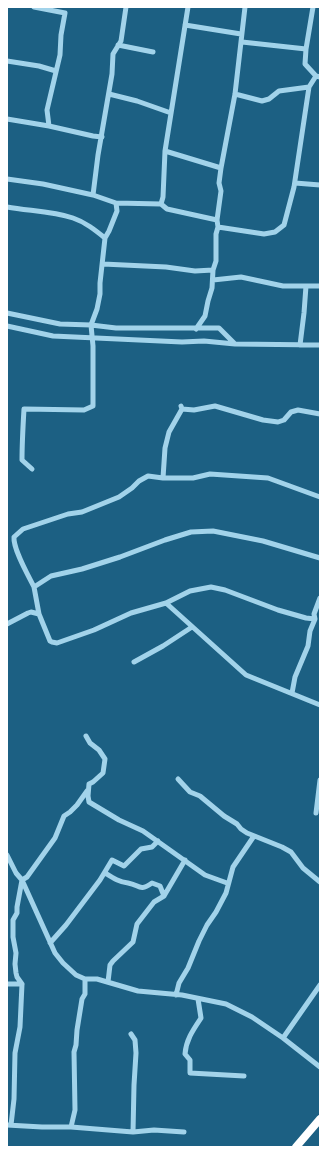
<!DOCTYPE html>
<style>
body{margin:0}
#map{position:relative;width:327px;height:1154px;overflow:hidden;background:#1c6083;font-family:Roboto,sans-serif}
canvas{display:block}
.frame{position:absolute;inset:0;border:8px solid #fff;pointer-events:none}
</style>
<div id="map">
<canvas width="327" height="1154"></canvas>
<div class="frame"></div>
</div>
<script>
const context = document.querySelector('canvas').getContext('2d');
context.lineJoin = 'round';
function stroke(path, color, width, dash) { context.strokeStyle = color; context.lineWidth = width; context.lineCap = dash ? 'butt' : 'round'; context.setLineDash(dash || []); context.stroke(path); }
stroke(new Path2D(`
 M34,7l31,6 -4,22 -1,20 -13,55 2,16
 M188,7l-23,144 -2,46 -2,7 6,5 50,11
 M313,7l-7,42 -1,15 11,12 4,1
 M185,25l56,9
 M242,42l64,7
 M118,45l35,7
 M7,61l32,5 17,5
 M109,94l28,7 34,12
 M235,94l27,7 7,-2 10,-8 30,-4
 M7,119l42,7 44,10 9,1
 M165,151l56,17
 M7,179l36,5 50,11
 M295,183l25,2
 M116,203l45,1
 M7,207c22,4 45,4 66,11 12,4 22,12 32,20
 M218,227l46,7 11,-2 9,-7 10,-38 15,-100 7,-11
 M103,264l63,3 29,4 18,-1
 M213,280l28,-3 42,9h37
 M7,313l53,11 31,1 25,3h103l16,16 85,1
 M7,326l46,10 129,6 22,-1 31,3
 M196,329l9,-13 3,-15 4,-13 1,-18 3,-9v-27l2,-7 -1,-7 4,-29 -2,-8 2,-15 14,-74 10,-87
 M300,345l4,-32 2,-27
 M182,409l12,1 21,-4 48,14 15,2 6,-2 7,-8 7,-2 22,4
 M32,469l-10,-9c0,-17 1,-34 2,-51l60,1 9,-4v-60l-2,-21 6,-16 3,-15v-11l5,-45 4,-7 8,-20 -1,-8 -23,-8 5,-40 14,-81 1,-20 8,-13 5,-34
 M163,478l2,-30 4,-16 13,-23 -1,-3
 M320,497l-52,-19 -58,-4 -17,4h-30l-15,-2 -9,5 -7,7 -13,9 -37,15 -14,2 -45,15 -9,8c-1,12 14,38 20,50l17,-11 31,-7 38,-12 45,-17 26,-8 22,-1 50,10 57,17
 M34,587l5,27 11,27 2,1 5,1 37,-13 37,-17 35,-10 24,-12 21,-4 14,3 53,20 28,8 9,1
 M166,603l80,72 74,30
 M7,624l21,-11 3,-1 8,2
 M134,662l29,-16 29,-19
 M292,693l3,-16 13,-31 2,-15 5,-12 -1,-5 6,-16
 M86,736l4,7 9,7 6,9 -2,14 -10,9 -4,2 -1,12 1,6 30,18 24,11 62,44 22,8
 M178,779l12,13 10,4 24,20 13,8 4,5 6,4 35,14 9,5 12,16 17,14
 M316,813l4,-33
 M7,855l9,18 6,7 33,73 8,10 13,12 9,4h12l41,12 44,4 44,9 26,13 31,21 37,29
 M105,873c8,5 14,9 23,10 12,2 11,9 24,0l8,3 4,10
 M50,943l16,-18 34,-45 12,-20 12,6 17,-17 11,-2 6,-6
 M108,982l2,-17 3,-4 20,-19 4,-18 17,-22 10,-6 21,-36
 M7,984h15l-2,43 -5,26 -1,46 -3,26
 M22,984l-5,-7 -1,-4 -1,-9 1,-11 -3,-16v-17l4,-7v-6l5,-27 5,-3 28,-39 9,-22 6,-4 7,-7 10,-14
 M176,995l3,-12 9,-15 11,-27 8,-16 9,-13 10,-19 7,-26 21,-31
 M198,999l3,19c-8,12 -15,22 -16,36l5,6v13l54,3
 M131,1034l4,6 1,13 -2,32 -1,47
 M283,1038l37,-53
 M7,1125l35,2h29l62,5 21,-2 30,2
 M71,1127l4,-17 -1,-58 2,-7 1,-15 5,-31 3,-5v-15`), '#a2d3ea', 5);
stroke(new Path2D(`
 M296,1147l24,-28`), '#fff', 8);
</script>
